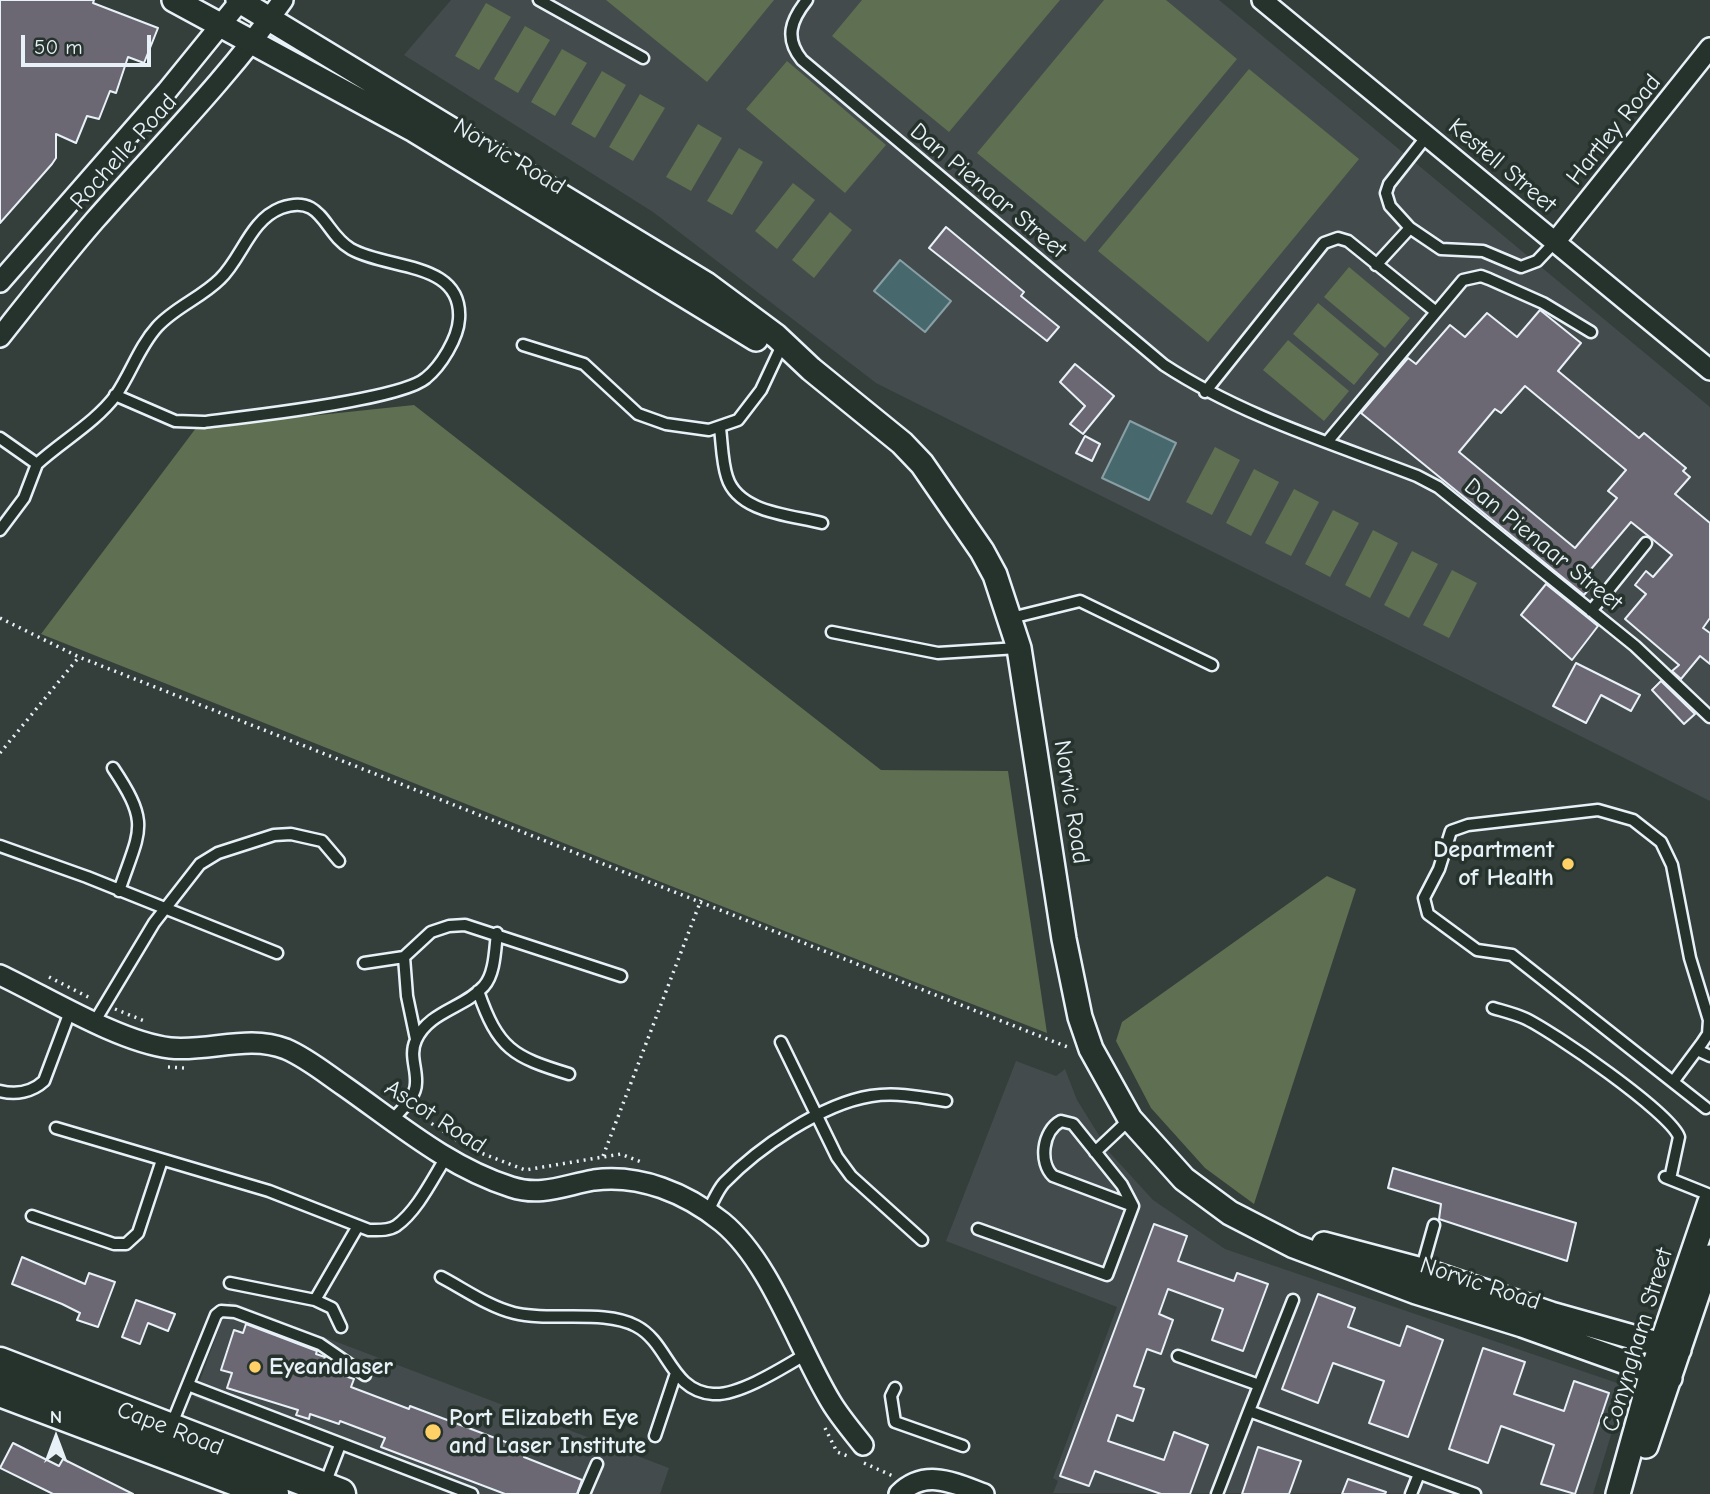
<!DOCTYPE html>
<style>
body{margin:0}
#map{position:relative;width:1710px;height:1494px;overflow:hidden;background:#343e3b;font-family:"Comic Neue",sans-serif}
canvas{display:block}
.north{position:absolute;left:21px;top:1403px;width:70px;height:70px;-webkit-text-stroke:5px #26332d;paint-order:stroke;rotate:0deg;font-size:19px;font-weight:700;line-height:28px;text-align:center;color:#e8f1f8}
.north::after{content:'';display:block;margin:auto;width:24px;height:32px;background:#e8f1f8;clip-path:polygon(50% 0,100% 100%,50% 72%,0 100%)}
.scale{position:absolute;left:21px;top:35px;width:130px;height:32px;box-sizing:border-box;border:4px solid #e8f1f8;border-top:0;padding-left:9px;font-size:21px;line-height:24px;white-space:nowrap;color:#e8f1f8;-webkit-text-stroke:5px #26332d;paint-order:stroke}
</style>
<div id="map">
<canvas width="1710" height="1494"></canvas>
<div class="north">N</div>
<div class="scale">50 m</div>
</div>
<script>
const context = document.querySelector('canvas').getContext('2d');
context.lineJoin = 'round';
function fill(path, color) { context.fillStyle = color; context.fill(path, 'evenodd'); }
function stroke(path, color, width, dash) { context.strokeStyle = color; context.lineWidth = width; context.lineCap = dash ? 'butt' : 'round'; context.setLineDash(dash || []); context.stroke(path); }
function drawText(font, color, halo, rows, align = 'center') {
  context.font = font + ' "Comic Neue",sans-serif'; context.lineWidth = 7; context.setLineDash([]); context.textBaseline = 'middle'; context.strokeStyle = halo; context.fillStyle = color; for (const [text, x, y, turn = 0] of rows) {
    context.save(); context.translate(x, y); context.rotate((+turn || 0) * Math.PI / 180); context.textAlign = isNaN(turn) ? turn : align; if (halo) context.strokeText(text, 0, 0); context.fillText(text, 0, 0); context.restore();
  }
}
fill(new Path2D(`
 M451,0h768l491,407v394l-834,-418 -223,-171 -249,-157z
 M1016,1061l40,15 9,-7 12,31 33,53 43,47 72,49 401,137 -33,108 -540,-1 5,-12 -5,-3 64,-171 -171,-66z
 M229,1301l440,167 -9,26h-204l-262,-97z`), '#444b4c');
fill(new Path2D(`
 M606,0h168l-67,82z
 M862,0h198l-111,132 -117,-96z
 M1104,0h62l71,59 -152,183 -108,-89z
 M486,3l25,14 -32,53 -24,-14z
 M525,26l25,14 -32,53 -24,-14z
 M562,49l25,14 -32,53 -24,-14z
 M787,61l99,84 -41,48 -99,-84z
 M1249,69l110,90 -151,183 -110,-91z
 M602,71l24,14 -31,53 -24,-14z
 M640,94l25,14 -32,53 -24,-14z
 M698,124l24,14 -31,53 -25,-14z
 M739,148l24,14 -31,53 -25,-14z
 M793,183l22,17 -38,49 -22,-18z
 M830,212l22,18 -38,48 -22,-18z
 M1349,267l61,51 -25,30 -61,-51z
 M1318,303l61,51 -25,31 -61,-51z
 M1288,340l61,51 -25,30 -61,-51z
 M414,405l467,365 127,1 39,262c-337,-129 -670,-266 -1006,-399l155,-206z
 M1215,447l25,13 -28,55 -26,-13z
 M1254,469l25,13 -28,54 -25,-13z
 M1294,489l25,13 -28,54 -26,-13z
 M1333,510l26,13 -29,54 -25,-13z
 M1373,530l25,13 -28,55 -25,-13z
 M1412,551l26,13 -29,54 -25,-13z
 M1452,570l25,13 -28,55 -26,-13z
 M1327,876l29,13 -102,315 -49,-36 -54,-60 -35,-67 6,-19z`), '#5f6f51');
const water = new Path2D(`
 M900,260l51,41 -26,31 -51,-41z
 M1130,421l46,22 -27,57 -47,-22z`);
fill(water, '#47696e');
stroke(water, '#879fa5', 2);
const building = new Path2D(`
 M0,0h94l-1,3 65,25 -14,35 -16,-6 -12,36 -6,-2 -11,28 -12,-3 -11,27 -20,-9v24l-4,6 -52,59z
 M946,227l78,65 -3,4 38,31 -12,14 -118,-93z
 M1540,310l41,33 -23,28 81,67 5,-5 42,35 -3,3 7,6 -15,17 35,29v95l-7,10 7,5v31l-10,-8 -19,23 -9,-8 7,-6 -54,-46 21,-25 -11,-9 11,-14 7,6 19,-22 -21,-17 -20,-16 -45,53 9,7 -11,13 -223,-182 47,-55 8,6 34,-39 15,12 22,-24 30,24zM1525,386l101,84 -18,21 9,7 -42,50 -116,-96 36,-43 6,4z
 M1075,364l39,32 -31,38 -13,-10 15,-18 -25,-24z
 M1085,436l15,8 -8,17 -16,-8z
 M1546,584l52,42 -26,34 -51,-45z
 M1576,663l64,32 -9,16 -30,-16 -15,28 -33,-17z
 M1661,681l34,33 -11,10 -32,-34z
 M1393,1168l183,55 -9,38 -128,-42 2,-15 -53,-16z
 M1154,1224l33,12 -9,25 56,20 3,-8 31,11 -25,67 -31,-11 11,-31 -55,-20 -9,25 14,6 -12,34 -14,-5 -13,37 10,3 -11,32 -16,-6 -9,26 56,19 10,-28 34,13 -18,49h-29l-66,-23 -6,15 -29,-10z
 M22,1257l63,27 4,-11 26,9 -17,45 -21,-7 3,-7 -18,-9 -50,-20z
 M1318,1294l37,14 -7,19 52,19 7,-20 36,14 -35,97 -39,-14 15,-42 -51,-18 -15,40 -36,-14z
 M136,1300l39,14 -7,17 -20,-8 -8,21 -18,-7z
 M246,1324l71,27 -1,3 9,3 -4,11 33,11 -3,8 58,22 1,-3 117,44 -3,7 58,23 -5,14h-72l-124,-47 4,-9 -45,-17 -1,3 -29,-10 -1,5 -13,-4 2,-5 -71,-22 5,-15 -11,-3 13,-40 9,3z
 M1483,1348l42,14 -11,32 50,17 10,-30 35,12 -34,101 -34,-10 13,-39 -53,-19 -13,37 -39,-14z
 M13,1443l46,23 4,-7 70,35h-80l-53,-26z
 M1258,1447l43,14 -12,33h-47z
 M1348,1479l38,13 -1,2h-43z`);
fill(building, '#6b6873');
stroke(building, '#e8f1f8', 2);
const service = new Path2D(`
 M539,0l104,58
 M807,0c-16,20 -23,38 -5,60l362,305c78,51 167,78 253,111l21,11 197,159 75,71
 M1427,136l-38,48 -3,9 4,13 20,22 31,21 42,2 38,16 16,-6 18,-19
 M1376,265l34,-37
 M523,345l61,19 54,50 28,10 43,6 29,-10 23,-30 22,-47
 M1205,392l119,-149 14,-5 10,3 88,71
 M720,428c2,16 2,34 7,49 11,36 64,38 95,46
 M0,438l37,26c25,-23 58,-41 79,-69 15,-22 23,-48 41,-68 18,-20 44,-29 63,-48 22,-21 30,-59 61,-71 42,-15 42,25 70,41 37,21 112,12 108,70 -1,19 -18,47 -33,59 -25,22 -182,39 -222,44l-29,-1 -60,-26
 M1327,442l136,-162 18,-4 8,3 54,24 48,29
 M0,530l24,-32 13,-34
 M1591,611l55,-68
 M1011,618l69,-17 132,64
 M832,632l106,21 80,-5
 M113,768c38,57 27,61 6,123
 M0,846l87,31 190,76
 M404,957l3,39 9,43
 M364,963l40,-6 27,-25 18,-6 16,-1 156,51
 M478,991c20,58 35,66 91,83
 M1493,1008c10,3 22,6 31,10 27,12 147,95 155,119l-9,42
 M95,1021l59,-98 46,-59 18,-11 56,-18 17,-1 31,7 17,20
 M781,1042l56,115 14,19 71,64
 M1697,1050l13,6
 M1673,1082l29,-39 6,-9 1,-14 -19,-62 -18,-93 -11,-23 -28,-22 -35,-10 -130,15 -17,6 -12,38 -15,29 4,16 49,36 35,5 194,153
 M0,1091c16,4 32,1 44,-10l27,-72
 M393,1119c9,-10 23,-22 23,-36 1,-15 -7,-28 0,-43 13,-29 49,-32 68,-54 11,-12 11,-37 13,-53
 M1061,1121l12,3 49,61 11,21 -80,-30c-14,-13 -11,-45 8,-55z
 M56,1128l213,63 100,39c9,0 19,1 27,-4 21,-15 36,-46 49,-67
 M1095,1152l35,-33
 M1665,1177l45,18
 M708,1211c5,-9 9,-20 16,-28 34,-35 97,-79 147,-87 25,-4 50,1 75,5
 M32,1216l82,28h12l12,-11 24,-73
 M978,1229l129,46 26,-69
 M1421,1271l13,-46
 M441,1277c23,12 48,30 73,36 36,9 90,-4 122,13 33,17 34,65 77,68 26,2 71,-27 93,-40
 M230,1283l85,17 17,8 9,19
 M315,1300l43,-74
 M1178,1356l81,29
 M188,1385l284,109
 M895,1388l-4,8 4,26 68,24
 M1249,1411l44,-111
 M171,1426l45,-111 5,-4 14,1 85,32 45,31
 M655,1436l21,-63
 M325,1484l15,-39
 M584,1494l13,-30
 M1217,1494l32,-83 226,83
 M1411,1494l8,-20`);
const minor = new Path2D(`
 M1262,0l448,370
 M1555,242l155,-194
 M0,282l167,-191 74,-91
 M0,337c31,-39 62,-79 95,-117 64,-73 132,-141 188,-220
 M0,975c47,22 119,67 170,73 40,4 78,-14 116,1 21,9 39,24 58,37 53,37 104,81 167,101 30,10 54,-2 83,-7 46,-6 92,13 128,42 49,40 76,126 109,180 9,15 21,29 32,43
 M899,1494c26,-26 55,-11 85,0`);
const tertiary = new Path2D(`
 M174,0l240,130 342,209
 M238,0l468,284 70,52 35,33 91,74 20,21 60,87 13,24 24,73 45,291 16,78 11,32 39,70 54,60 46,34 64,33 122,46 106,33 148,53
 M1324,1244l98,26 129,44 128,36
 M1646,1446l64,-189
 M1618,1494l34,-122 58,-170`);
const primary = new Path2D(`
 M0,1363l340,131
 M0,1391l273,103`);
stroke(service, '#e8f1f8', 15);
stroke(minor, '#e8f1f8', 24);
stroke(tertiary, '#e8f1f8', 28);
stroke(primary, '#e8f1f8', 35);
stroke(new Path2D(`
 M0,618l79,39 991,391
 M0,753l79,-96
 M49,977l43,22
 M115,1009l32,13
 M168,1067l16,1
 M414,1112l44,29
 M476,1151l49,19 96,-16 20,8
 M603,1156l98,-256
 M825,1428l12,24 13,5
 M864,1463l31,14`), '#e8f1f8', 3.5, [2, 5]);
stroke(service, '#26332d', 10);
stroke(minor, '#26332d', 19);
stroke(tertiary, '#26332d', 23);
stroke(primary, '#26332d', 30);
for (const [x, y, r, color] of [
 [1568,864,7,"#ffd166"],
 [255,1367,7,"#ffd166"],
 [433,1432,9,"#ffd166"]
]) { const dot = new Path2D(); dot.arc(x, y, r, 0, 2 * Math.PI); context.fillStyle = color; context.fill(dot); stroke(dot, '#26332d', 2.5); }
drawText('24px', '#e8f1f8', '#26332d', [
 ["Hartley Road",1614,130,-51],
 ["Rochelle Road",124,152,-48],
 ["Norvic Road",509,157,31],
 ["Kestell Street",1502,166,40],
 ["Dan Pienaar Street",988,191,40],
 ["Dan Pienaar Street",1543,545,39],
 ["Norvic Road",1071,802,81],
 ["Ascot Road",435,1117,33],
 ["Norvic Road",1480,1284,18],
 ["Conyngham Street",1638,1340,-73],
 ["Cape Road",170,1429,21]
]);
drawText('bold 24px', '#e8f1f8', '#26332d', [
 ["Department",1554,850,"right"],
 ["of Health",1554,878,"right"],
 ["Eyeandlaser",269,1367],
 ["Port Elizabeth Eye",449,1418],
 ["and Laser Institute",449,1446]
], 'left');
</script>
